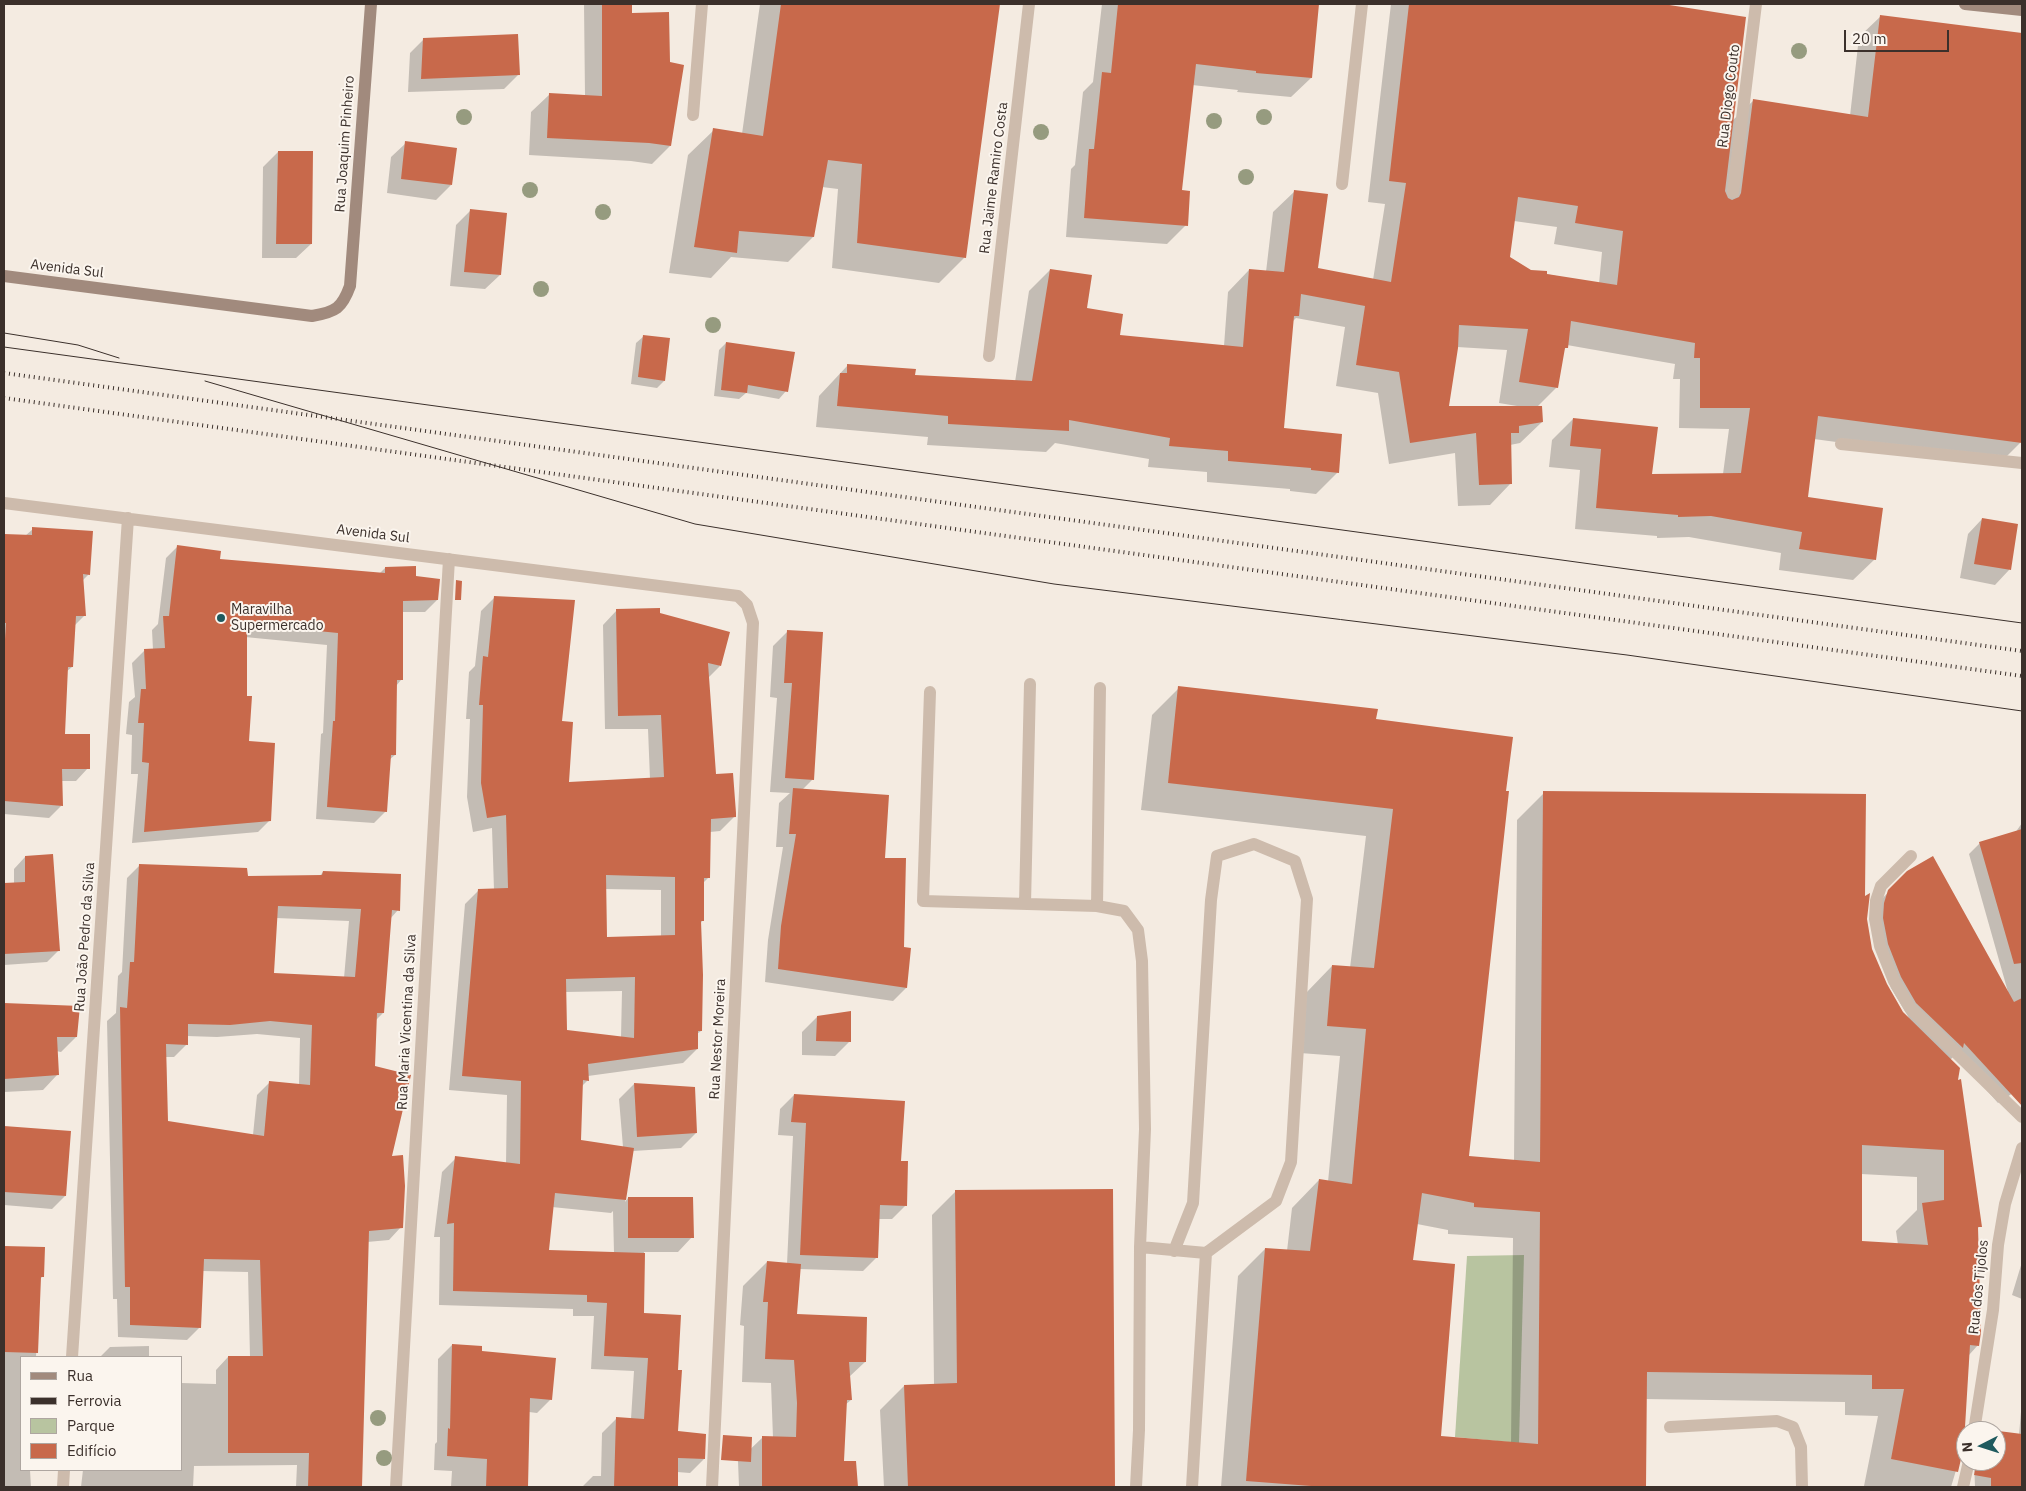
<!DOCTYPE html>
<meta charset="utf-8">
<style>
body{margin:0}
#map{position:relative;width:2026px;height:1491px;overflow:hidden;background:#f4ebe1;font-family:"IBM Plex Sans",sans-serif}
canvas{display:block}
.frame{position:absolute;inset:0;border:5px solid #3b302b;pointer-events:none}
.legend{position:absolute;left:20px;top:1356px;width:162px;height:115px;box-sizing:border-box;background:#fbf5ee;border:1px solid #aea6a0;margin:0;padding:6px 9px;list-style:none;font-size:15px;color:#3b302b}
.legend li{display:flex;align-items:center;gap:10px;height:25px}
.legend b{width:25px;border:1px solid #aea6a0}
.north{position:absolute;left:1956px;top:1421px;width:50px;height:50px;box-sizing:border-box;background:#fbf5ee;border:1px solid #aea6a0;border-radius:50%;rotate:265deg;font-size:14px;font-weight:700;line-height:20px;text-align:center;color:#3b302b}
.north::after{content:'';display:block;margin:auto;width:18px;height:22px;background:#1f5a5e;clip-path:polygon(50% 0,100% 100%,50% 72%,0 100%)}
.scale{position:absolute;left:1844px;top:30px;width:105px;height:22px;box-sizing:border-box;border:2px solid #3b302b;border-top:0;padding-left:6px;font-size:15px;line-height:18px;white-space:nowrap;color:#3b302b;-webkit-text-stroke:4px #fbf5ee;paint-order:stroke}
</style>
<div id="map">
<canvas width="2026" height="1491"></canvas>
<div class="frame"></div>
<ul class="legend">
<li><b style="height:6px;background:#a18a7d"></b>Rua</li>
<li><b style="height:6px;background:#3b302b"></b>Ferrovia</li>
<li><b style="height:14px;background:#b8c4a0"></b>Parque</li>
<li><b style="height:14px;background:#c8694b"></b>Edifício</li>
</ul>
<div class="north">N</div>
<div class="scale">20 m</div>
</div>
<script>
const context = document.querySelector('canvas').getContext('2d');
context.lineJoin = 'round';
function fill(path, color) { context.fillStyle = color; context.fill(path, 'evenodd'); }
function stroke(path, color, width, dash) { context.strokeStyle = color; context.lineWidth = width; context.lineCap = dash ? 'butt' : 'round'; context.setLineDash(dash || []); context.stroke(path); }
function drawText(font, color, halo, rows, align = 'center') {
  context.font = font + ' "IBM Plex Sans",sans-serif'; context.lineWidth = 4; context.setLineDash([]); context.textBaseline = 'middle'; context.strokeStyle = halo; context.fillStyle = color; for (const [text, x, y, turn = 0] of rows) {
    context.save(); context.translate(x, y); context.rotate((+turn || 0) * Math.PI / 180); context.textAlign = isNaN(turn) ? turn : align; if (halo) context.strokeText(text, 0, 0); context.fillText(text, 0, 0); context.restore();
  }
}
fill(new Path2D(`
 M1524,1255l-5,188 -64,-6 12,-181z`), '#b8c4a0');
fill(new Path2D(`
 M584,4h46l-1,11 41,131 -18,18 -21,-3 -102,-6 2,-43 19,-18 35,2z
 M760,4h239l-34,253 -26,26 -107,-15 6,-79 -16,-2 -9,50 -25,25 -57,-5 -20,21 -42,-5 19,-118 26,-25 28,4z
 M1102,4h215l-6,74 -20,19 -54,-5 1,-2 -46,-5 -11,106 5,34 -19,19 -101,-7 5,-68 4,-4 8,-73 10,-10z
 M1391,4h266l88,14 -13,103 21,-20 97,15 9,-79 22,-21 141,18v395l-2,14 -21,21 -185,-25 -8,59 69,61 -22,21 -74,-10 2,-17 -92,-16 -32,1v-2l-82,-7 5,-59 -31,-3 3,-27 21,-21 78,56 72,-1 6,-45 -50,-1 1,-49h-7l2,-15 -108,-19 -4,7 -6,35 -20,20 5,15 -22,21 -10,2 1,38 -21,22 -32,1 -3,-53 -66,11 -11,-71 -42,-7 9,-59 -49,-9 -4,4 -9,107 55,43 -22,22 -26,-3v-2l-83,-7v-10l-59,-5 1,-8 -94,-16 -9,9 -119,-7 1,-8 -112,-10 3,-31 29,-31 66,11 101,6 14,-91 21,-21 36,39 33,27 105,10 4,-54 21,-22 17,2 7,-60 22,-21 22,78 56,11 12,-76 -17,-2zM1514,221l43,6 -3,17 48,8 -3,32 -69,-13 -22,-13zM1457,347l50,3 -8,53 18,3v1h-69z
 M424,39l94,36 -14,14 -96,3 2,-39z
 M406,143l45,42 -15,15 -49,-7 4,-36z
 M278,152l33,92 -15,14h-34l1,-91z
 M470,211l30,64 -15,14 -35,-3 6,-61z
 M644,336l20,45 -7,7 -26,-4 5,-41z
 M726,343l60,48 -7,8 -33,-6 -7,6 -25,-3 5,-46z
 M1982,519l35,6 -8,45 -14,15 -35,-7 8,-44z
 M33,529l56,45 -7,7 3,34 -11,11 -2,41 -6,5 -2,63 24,33 -12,13h-15l1,24 -13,13 -45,-4v-279l21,1z
 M178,546l41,14 160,14 6,-6 30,10 22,22 -12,12h-23l-1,68 -5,6 -1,69 -6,5 -3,51 -12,12 -58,-4 5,-85 2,-1 4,-88 -82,-8 2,106 23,77 -12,12 -126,11 6,-69h-7l1,-39 -6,-1 3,-32 6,-5 -3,-34 12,-12 9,-1 -1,-20 6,-6 8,-66z
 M495,597l66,125 7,61 82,-4 -2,-50h-43l-2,-104 14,-15 42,4 61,52 -12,12 7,98 19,41 -14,14 -10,1 -1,45 -6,6v37l-3,4 1,107 -4,3v15l-14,14 -95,13v4l-6,6 -2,55 43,6 -4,-48 15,-15 62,49 -15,15 -48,3 -8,51 3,-4 64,39 -14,15h-34l-1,62 34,57v61l27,27 -14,14 -13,-1v15h-95l11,-11h8l1,-43 14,-14h15l3,-48 -43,-2 3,-53h-21v-7l-134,-4 1,-68h-6l8,-65 14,-14 50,6 1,-69 -58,-5 16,-186 14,-14h15l-2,-62 -19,4 -6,-35 3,-78h-4l3,-47 6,-6 6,-55zM605,889l56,1v46l-55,2zM622,991l-1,47 -55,-7 -1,-39zM552,1207l59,6 2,-2 1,42 -66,-2z
 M788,631l25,148 -11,11 101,159 7,1 -4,38 -13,13 -128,-19 3,-42 15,-93h-7l3,-44 11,-10 -20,-1 7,-94 -7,-1 3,-51z
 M1179,688l196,32 130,72 -37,365 46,4 3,-341 27,-27 319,105 8,50 14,37 17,28 7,5 -18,-30 -13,-33v-52l30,-31 100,120 -39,-138 11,-11 35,-10 7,-10v264l-24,16 -43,-48 -5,5 7,21 22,146 -2,2 1,116 -9,10 -5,72 2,10 -15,50 -87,-1 14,-70 -33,-1v-13l-200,-3v88h-424l17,-211 27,-27 22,2 5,-43 27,-28 9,2 12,-126 -40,-3 5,-59 27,-28 18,2 16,-132 -225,-26 11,-95zM1861,1174l56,3v33l-21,21 2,14 -38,-2zM1417,1224l31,6v4l65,4 -2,205 -71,-6 -28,-176z
 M25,857l34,93 -12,12 -43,3v-81h10v-15z
 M140,865l106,12h73l4,-5 75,38 -8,9 -7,94 -7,7 -2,47 27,160 -12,13 -22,2 -7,245h-64l1,-22 -103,1 -1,21h-112l2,-17h98v-87l35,1v-14l12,-13h22l-2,-85 -46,-1 -2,56 -13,13 -69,-3 -1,-38h-4l-6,-278 9,-8 2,-37 4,-4 5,-94zM276,918l73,3 -5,57 -71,-4zM257,1034l43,4 -1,47 -29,-3 -13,13 -4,40 -86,-13 -1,-65h8l13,-13v-8l30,1z
 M4,1004l74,3 -2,30 -15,15 -5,-1 1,24 -14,15 -39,2z
 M817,1017l33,24 -15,15 -33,-1v-23z
 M794,1095l106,67 6,43 -14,14h-13l-2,38 -14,14 -64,-2 -4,47 70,46 -16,15 2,23 -6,5 -3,57 13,1 1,24h-117l-1,-26 24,-23h11l-2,-55 -29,-1 2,-56 -4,-1 3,-39 24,-24 20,2 6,-128 -15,-1 2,-26z
 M4,1127l65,5 -4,64 -13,13 -48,-4z
 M1112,1190l2,297h-230l-4,-77 24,-24 30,-1 -2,-170 24,-24z
 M4,1247l39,1v28l-3,3 -4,78h-15v113h9l1,17h-27z
 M2022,1262v37l-10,-4z
 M452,1345l29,7 70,47 -14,14 -8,-1 -2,75h-76l1,-16 -18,-1 1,-26 2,-2 1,-83z
 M149,1346v11h-49l10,-10z
 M2022,1400v87h-47l-1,-26h22v-29l23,3z`), '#0003');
fill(new Path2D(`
 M781,4h219l-34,254 -109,-15 5,-79 -34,-4 -14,77 -75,-6 -2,22 -43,-6 19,-119 50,8z
 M1118,4h201l-7,74 -56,-5v-2l-60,-7 -14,126 8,1 -2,35 -104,-8 5,-69h5l8,-77 9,1z
 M1409,4h254l83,13 -21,174 3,7 4,2 7,-3 2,-4 12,-94 115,18 12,-102 142,18v410l-204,-27 -10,81 75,11 -7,52 -77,-11 3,-17 -91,-16 -33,1v-2l-82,-7 5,-59 -31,-3 3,-28 85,9 -6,47 89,-1 9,-65h-50v-50h-6l1,-15 -124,-22 -3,27h-3l-7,40 -39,-6 9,-53 -69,-4 -1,23 -9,58h93l1,16 -24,4v7h-8l1,51 -33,1 -3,-52 -66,10 -11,-71 -43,-7 9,-59 -64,-12 -2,22h-5l-10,112 58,6 -3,39 -28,-3v-2l-83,-7v-10l-59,-5 1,-8 -101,-18v11l-121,-7v-8l-111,-10 3,-33h7v-9l69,5 -1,6 117,6 18,-112 42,6 -5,33 36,6 -3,21 123,12 6,-78 35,3 10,-82 34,4 -10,74 73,14 15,-99 -17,-2zM1518,197l60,9 -3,17 48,8 -6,54 -70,-11v-3l-16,-1 -21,-13z
 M602,5h30v8l37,-1 1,50 14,3 -13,81 -22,-3 -102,-5 2,-45 53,3z
 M518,34l2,41 -99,4 2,-41z
 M405,141l52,7 -5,37 -51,-6z
 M278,151h35l-1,93h-36z
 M470,209l37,4 -6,62 -37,-3z
 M643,335l27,3 -5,43 -27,-4z
 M726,342l69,10 -7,40 -40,-7 -1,8 -26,-3z
 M1982,518l36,6 -7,46 -37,-6z
 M32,527l61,4 -3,44 -7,-1 3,42h-10l-3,51h-5l-3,67h25v35h-28l1,37 -59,-5v-146l2,-32h-2v-89l28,1z
 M177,545l44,6 -1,8 165,14v-6l31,-1v10l24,3 -2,21 -35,1v79h-6l-1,75h-5l-4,57 -60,-5 6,-86h2l3,-88 -91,-9v72h5l-3,45 26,2 -4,78 -127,11 5,-69 -7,-1 2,-39h-6l3,-34h5l-2,-40 21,-1 -2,-32h6z
 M456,580l6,1 -1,19h-6z
 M494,596l81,4 -13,121 11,1 -4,60 95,-5 -3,-62 -43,1 -2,-107 44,-1v5l70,19 -9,34 -13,-3 8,111 17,-1 3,40v4l-25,2 -1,59h-6v43h-3l2,54 -1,56h-4v18l-110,15 1,17 -6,-1 -2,60 53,8 -8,52 -71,-7 -6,57 96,3 -1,60 37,2 -3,55h4l-4,61 28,3 -1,25 -27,-1v29h-64l2,-70 28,2 4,-61 -44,-2 3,-53 -20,-1v-7l-134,-4 1,-68 -7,1 8,-68 65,8 1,-83 -59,-5 16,-187 30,-1 -2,-73 -19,3 -6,-35 2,-78h-4l4,-49 5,1zM606,875l69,2v58l-68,2zM635,977l-1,61 -67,-8 -1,-51z
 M787,630l36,2 -9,148 -29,-2 7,-95h-8z
 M1178,686l200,23 -2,10 137,18 -7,54h3l-40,365 71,6 3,-371 323,3 -1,102 5,-3 -3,26 5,30 15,35 16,28 57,56 -2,12 3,-1 21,148h-4l3,105 -2,14 -9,-1 -5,82 1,27 -5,5 -3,13 -67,-13 13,-70h-32v-14l-225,-3 -1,115h-322l-78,-6 19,-233 45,3 9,-72 33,5 14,-155 -39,-3 5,-61 42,3 19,-159 -225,-26zM1862,1145l82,5v50l-22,3 6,42 -66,-4zM1422,1193l52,10v4l66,5 -2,232 -97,-8 14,-172 -42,-4z
 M793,788l96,7 -4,63h21l-2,89 7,1 -4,40 -129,-19 3,-43 15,-92h-7z
 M2022,829v134l-8,1 -35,-122z
 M53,854l7,97 -56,3v-71l21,-1v-26z
 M1933,856l81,146 8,-4v108l-58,-63 -1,5 -47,-45 -15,-26 -13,-33 -5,-26 1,-15 4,-13 19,-19z
 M139,864l108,4 1,8 74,-1 1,-4 78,3 -1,37 -8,-1 -8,103h-7l-2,53 36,9 -19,81 11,-1 2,31 -2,42 -34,3 -7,256h-54l1,-34h-81v-97h35l-3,-96 -56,-1 -3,69 -71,-3v-38h-5l-5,-280 7,1 3,-46h4zM278,906l83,3 -6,68 -81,-4zM270,1021l42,4 -2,60 -41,-4 -5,55 -96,-15 -2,-77 22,1v-21l42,1z
 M4,1003l76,3 -3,31h-20l2,38 -55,4z
 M851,1011v31l-35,-1 1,-25z
 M634,1083l61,4 2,46 -60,4z
 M794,1094l111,7 -4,60h7l-1,45 -27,-1 -2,53 -78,-3 6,-132 -15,-1z
 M4,1126l67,5 -5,65 -62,-4z
 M1113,1189l2,298h-207l-4,-102 53,-2 -2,-193z
 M628,1197h65l1,41h-66z
 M4,1246l41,1 -1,30h-3l-3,76 -34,-1z
 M767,1261l34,3 -4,50 70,3 -1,45h-17l3,38h-5l-3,61h12l2,26h-96v-51l34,1 1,-34 -3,-43 -29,-1 3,-57h-5z
 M452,1344l30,2v5l74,7 -4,42 -22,-2 -2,89h-42l1,-28 -40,-3 1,-28 2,1z
 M1983,1429l39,5v53h-31v-9l-17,-3 3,-14h19v-30h-14z
 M723,1435l29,2 -1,25 -30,-2z`), '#c8694b');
stroke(new Path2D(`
 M930,692l-7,209 174,5 27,5 14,19 4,31 3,168 -5,118 -1,183 -3,57
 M1025,904l5,-220
 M1097,906l3,-218
 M1140,1247l66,6 70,-52 15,-39 16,-263 -12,-38 -41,-17 -37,12 -6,44 -18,303 -19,48
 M1670,1427l107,-6 16,6 8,20 1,40
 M1192,1487l14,-234`), '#cdbbac', 12);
stroke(new Path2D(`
 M693,115l9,-111
 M1342,184l20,-180
 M1733,192l23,-188
 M989,356l40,-352
 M1841,444l181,19
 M4,503l734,93 9,9 6,18 -41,864
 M1911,856l-30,30 -5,15 -1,18 5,27 14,35 16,27 112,109
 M72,1357l56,-839
 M1974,1431l19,-121 5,-65 7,-41 17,-56
 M63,1487l1,-17
 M396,1487l53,-928
 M1963,1487l6,-26`), '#cdbbac', 12);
stroke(new Path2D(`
 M1965,4l57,6
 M4,276l308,40c24,-4 30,-8 38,-30l21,-282`), '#a18a7d', 12);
stroke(new Path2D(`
 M4,333l74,12 41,13
 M4,347l2018,276
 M205,381l490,143 359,60 573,71 395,56`), '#3b302b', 1);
stroke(new Path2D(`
 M4,373l2018,278
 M4,398l2018,278`), '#3b302b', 4, [1, 4]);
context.fillStyle = '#969b7f';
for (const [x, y] of [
 [1799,51],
 [464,117],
 [1264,117],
 [1214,121],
 [1041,132],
 [1246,177],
 [530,190],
 [603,212],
 [541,289],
 [713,325],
 [378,1418],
 [384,1458]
]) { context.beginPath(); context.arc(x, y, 8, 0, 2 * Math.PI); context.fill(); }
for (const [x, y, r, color] of [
 [221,618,5,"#1f5a5e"]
]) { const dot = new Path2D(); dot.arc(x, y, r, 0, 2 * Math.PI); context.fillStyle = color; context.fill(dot); stroke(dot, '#fbf5ee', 2); }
drawText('14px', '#3b302b', '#fbf5ee', [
 ["Rua Diogo Couto",1729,96,-83],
 ["Rua Joaquim Pinheiro",345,144,-86],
 ["Rua Jaime Ramiro Costa",994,178,-83],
 ["Avenida Sul",67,269,7],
 ["Avenida Sul",373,534,7],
 ["Rua João Pedro da Silva",85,937,-86],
 ["Rua Maria Vicentina da Silva",407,1022,-87],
 ["Rua Nestor Moreira",718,1039,-87],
 ["Rua dos Tijolos",1979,1287,-84]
]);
drawText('14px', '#3b302b', '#fbf5ee', [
 ["Maravilha",231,610],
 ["Supermercado",231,626]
], 'left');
</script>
